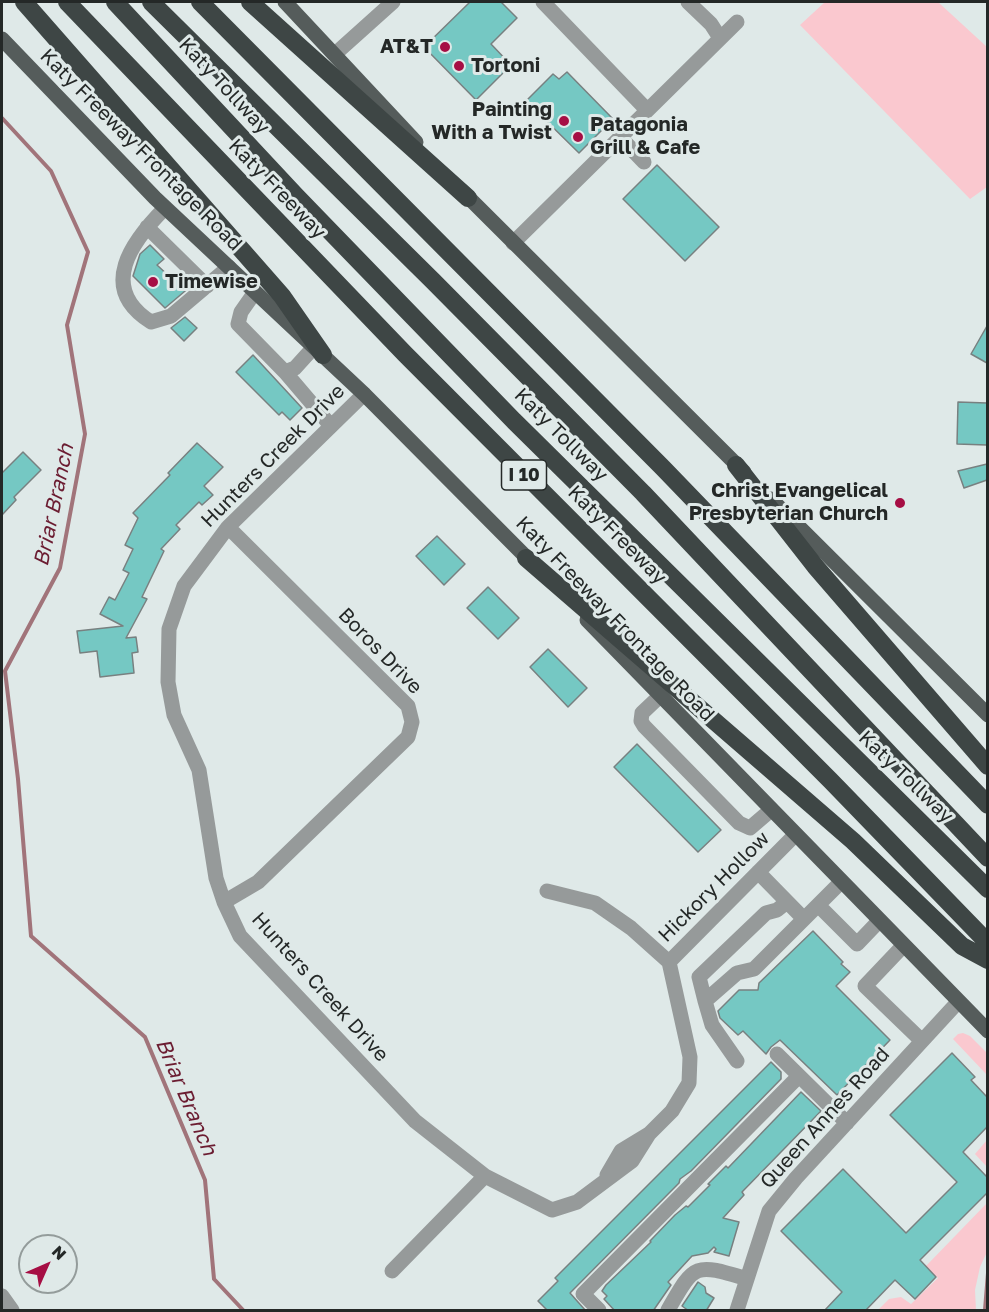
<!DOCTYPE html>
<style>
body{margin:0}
#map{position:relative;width:989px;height:1312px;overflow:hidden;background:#dfe9e8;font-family:"Golos Text",sans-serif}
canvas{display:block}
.frame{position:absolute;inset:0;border:3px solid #242827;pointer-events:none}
.north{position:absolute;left:18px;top:1234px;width:60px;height:60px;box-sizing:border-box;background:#dfe9e8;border:2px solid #949c9b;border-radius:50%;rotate:45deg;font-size:16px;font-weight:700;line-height:24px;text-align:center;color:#242827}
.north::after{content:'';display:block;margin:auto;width:21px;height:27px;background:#a60e44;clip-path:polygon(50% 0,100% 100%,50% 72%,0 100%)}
</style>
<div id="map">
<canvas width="989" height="1312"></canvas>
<div class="frame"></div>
<div class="north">N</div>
</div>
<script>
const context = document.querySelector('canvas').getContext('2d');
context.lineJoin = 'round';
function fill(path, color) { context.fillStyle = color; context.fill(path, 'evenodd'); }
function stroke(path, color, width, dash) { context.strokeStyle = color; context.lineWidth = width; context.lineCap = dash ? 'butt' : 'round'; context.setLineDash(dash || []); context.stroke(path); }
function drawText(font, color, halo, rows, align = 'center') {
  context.font = font + ' "Golos Text",sans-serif'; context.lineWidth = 6; context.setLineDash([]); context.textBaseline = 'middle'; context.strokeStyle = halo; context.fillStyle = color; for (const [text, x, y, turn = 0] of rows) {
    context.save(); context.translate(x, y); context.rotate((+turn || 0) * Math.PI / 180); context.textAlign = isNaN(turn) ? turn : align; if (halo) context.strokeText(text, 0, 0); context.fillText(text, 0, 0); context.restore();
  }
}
fill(new Path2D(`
 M825,2h113l49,45v140l-17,12 -170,-174z
 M963,1033l7,3 17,17v22l-34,-36 5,-5z
 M987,1140v27l-12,-13z
 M987,1203v49l-7,15 -5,23 1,20h-98l11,-11 12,-2 10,7 27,-26 -12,-12z`), '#fac8cf');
stroke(new Path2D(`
 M2,118l49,53 37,81 -21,73 18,109 -25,134 -55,103 13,108 13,157 114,101 60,143 9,99 29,31
 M985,1310l3,-37`), '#a1747a', 4);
const building = new Path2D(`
 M470,2h31l16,16 -26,26 20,21 -35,35 -52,-53z
 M567,72l46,47 -34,34 -53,-52 27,-27 6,5z
 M657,165l62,62 -34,34 -62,-62z
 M150,245l14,14 -7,6 14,13 6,-6 14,14 -26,22 -32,-32 7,-22z
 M185,317l12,11 -13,13 -13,-13z
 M987,326v37l-16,-9z
 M253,355l49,53 -12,12 -8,-8 -3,3 -43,-43z
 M958,402l29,1v42l-30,-1z
 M197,443l26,24 -19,19 9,9 -11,10 -3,-3 -23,23 4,4 -19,20 3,2 -22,46 5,2 -21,39 10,-1 2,15 -6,1 2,20 -34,4 -3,-26 -17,2 -3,-22 46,-5 -23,-12 9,-17 6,3 14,-27 -6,-3 10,-21 -8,-4 13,-27 -5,-5 37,-38 -2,-2z
 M23,452l18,18 -27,27 2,3 -14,15v-42z
 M987,464v16l-23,8 -6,-17z
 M437,536l28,28 -21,21 -28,-29z
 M488,587l31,31 -21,21 -31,-31z
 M548,649l39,39 -19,19 -38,-40z
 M637,744l84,86 -23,22 -84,-85z
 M813,931l30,31 -2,2 9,8 -14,14 54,54 -53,55 -57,-55 -9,7 -5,7 -23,-23 -5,4 -18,-17 -2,-7 21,-21h19l1,-7z
 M952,1053l23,24 -4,3 16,17v30l-24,25 24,25v16l-67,67 16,17 -21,22 -20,-19 -30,31h-41l18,-19 -61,-61 62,-62 63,64 51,-51 -67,-67z
 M771,1062l10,10v7l-90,92 -11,8 -1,4 -109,110 16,18h-38l-10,-10 20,-20 -3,-3z
 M801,1092l20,19 -79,81 2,3 -21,23 16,4 -10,34 -15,-4 2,-3 -2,-2 -6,6 -16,3 -24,26 3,3 -18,26h-38l-11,-12 3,-3 -5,-5 4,-6 45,-43 -1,-1 25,-26 11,-9 2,1 22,-22 -2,-1 18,-18 2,2z
 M698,1282l7,5 1,6 8,5 -8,13h-17l-7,-5z`);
fill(building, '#75c8c3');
stroke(building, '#788080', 1.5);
stroke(new Path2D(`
 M543,2l104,108
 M688,2l23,22 9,14
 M335,54l58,-52
 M620,137l24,25
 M165,208c-33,33 -68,80 -14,114l20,-6 58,-49
 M147,227l60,59
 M513,243l224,-221
 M255,292l-14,20 -3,12 47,48 10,-4 19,-21
 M285,372l46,54
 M364,394l-136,133 -44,59 -15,43 -1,53 6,33 25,55 17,108 8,24 16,34 175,185 70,55 67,34 25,-8 55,-41 17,-27
 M660,696l-18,17 -1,8 3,5 95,97 11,5 21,-18
 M758,872l46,47
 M547,891l48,12 36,25 38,34
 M224,902l34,-20 150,-145 4,-15 -4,-16 -180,-179
 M818,905l39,39 22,-23
 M903,946l-38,40 57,55
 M669,962l126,-127
 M705,1001l-6,-24 67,-64 11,-3 10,-8
 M777,1054l70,69
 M737,1061l-25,-36 -7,-24 32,-28 17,-4 87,-87
 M607,1175l14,-24 28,-17 23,-23 17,-28 1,-26 -21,-95
 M392,1271l93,-95
 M2,1296l10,14
 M599,1310l-16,-16 216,-218
 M668,1310c27,-47 26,-47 79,-31
 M737,1310l32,-99 27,-33 162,-176`), '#969a9a', 15);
stroke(new Path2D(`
 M285,2l131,140
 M2,39l153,159 209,196 169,170
 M461,190l283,282
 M771,499l217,216
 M587,620l401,411`), '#555c5b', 15);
stroke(new Path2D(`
 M24,2l258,294 41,59
 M67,2l338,352 425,426 158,163
 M115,2l181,194 218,225 474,468
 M151,2l282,279 210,212 345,365
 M200,2l463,466 325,337
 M250,2l218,196
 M736,465l79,101 173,200
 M526,558l327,283 109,105 26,14`), '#3e4645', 18);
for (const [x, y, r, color] of [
 [445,47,6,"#a60e44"],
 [459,66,6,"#a60e44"],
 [564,121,6,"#a60e44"],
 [578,137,6,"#a60e44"],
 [153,282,6,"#a60e44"],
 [900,503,6,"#a60e44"]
]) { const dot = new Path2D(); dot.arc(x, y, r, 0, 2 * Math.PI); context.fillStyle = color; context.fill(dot); stroke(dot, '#dfe9e8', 2); }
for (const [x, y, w] of [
 [524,475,45]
]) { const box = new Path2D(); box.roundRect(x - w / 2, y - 15, w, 30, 4.5); context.fillStyle = '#dfe9e8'; context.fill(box); stroke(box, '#242827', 1.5); }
drawText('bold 18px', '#242827', null, [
 ["I 10",524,475]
]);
drawText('bold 20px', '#242827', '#dfe9e8', [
 ["AT&T",433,47],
 ["Tortoni",471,66,"left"],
 ["Painting",552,110],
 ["With a Twist",552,133],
 ["Patagonia",590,125,"left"],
 ["Grill & Cafe",590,148,"left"],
 ["Timewise",165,282,"left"],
 ["Christ Evangelical",888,491],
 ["Presbyterian Church",888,514]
], 'right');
drawText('20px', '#242827', '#dfe9e8', [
 ["Katy Tollway",224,86,47],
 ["Katy Freeway Frontage Road",141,150,45],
 ["Katy Freeway",277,189,46],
 ["Katy Tollway",561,435,45],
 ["Hunters Creek Drive",273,456,-45],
 ["Katy Freeway",617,535,45],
 ["Katy Freeway Frontage Road",615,619,46],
 ["Boros Drive",380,651,46],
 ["Katy Tollway",906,777,44],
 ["Hickory Hollow",714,887,-45],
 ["Hunters Creek Drive",320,987,48],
 ["Queen Annes Road",825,1118,-48]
]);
drawText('italic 21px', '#6b1c31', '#dfe9e8', [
 ["Briar Branch",54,505,-78],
 ["Briar Branch",186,1097,67]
]);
</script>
